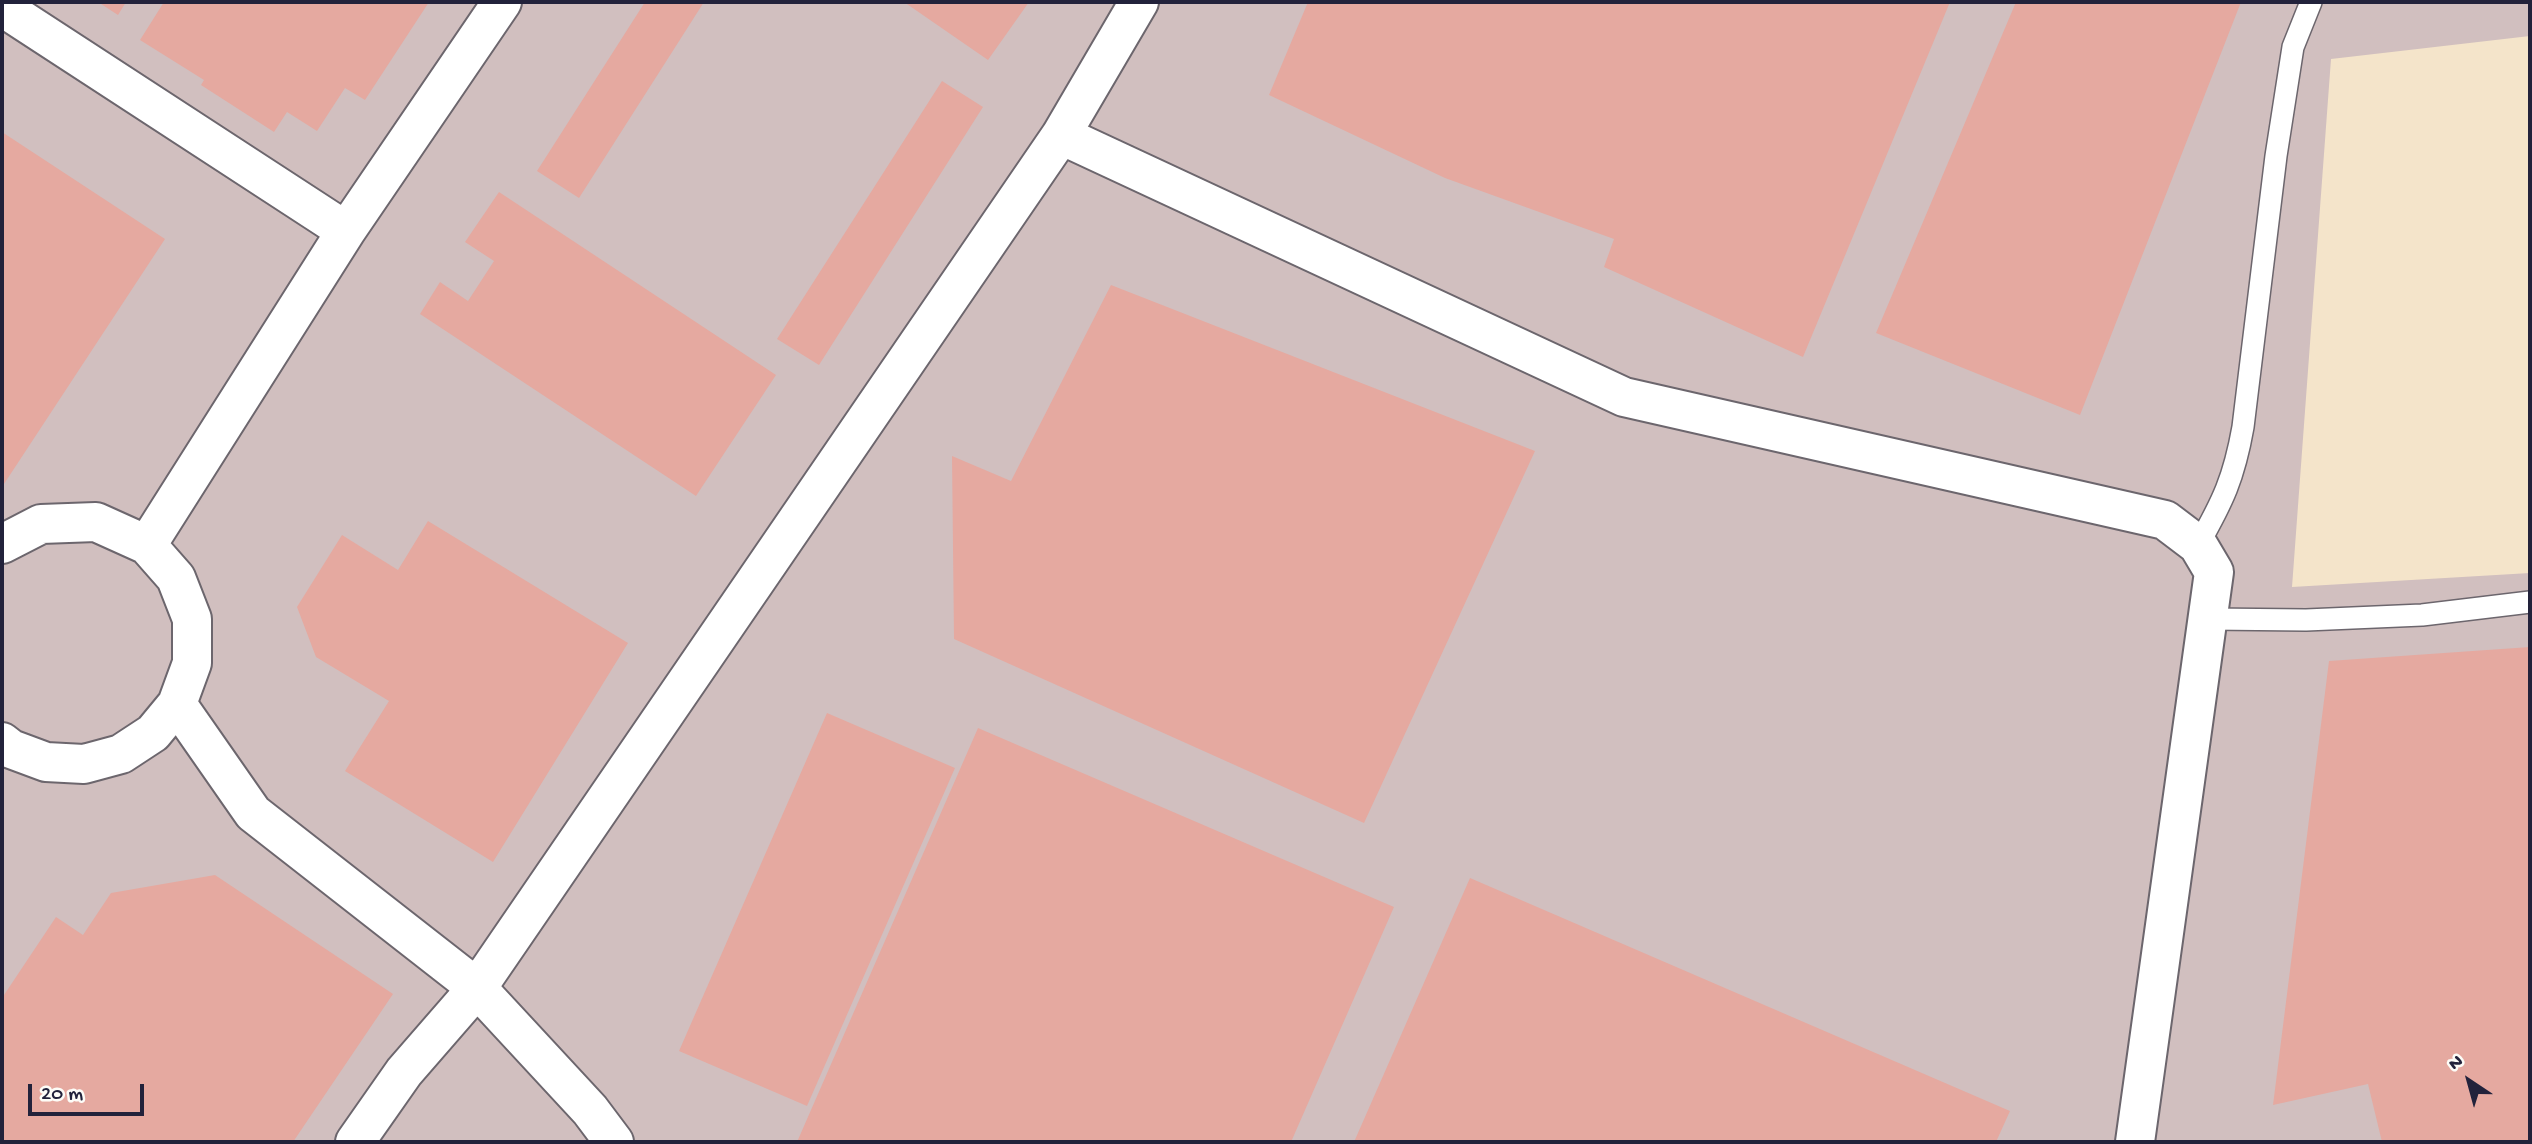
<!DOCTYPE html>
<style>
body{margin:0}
#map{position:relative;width:2532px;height:1144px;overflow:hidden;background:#f4e4ca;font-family:"Gochi Hand",sans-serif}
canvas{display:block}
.frame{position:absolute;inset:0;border:4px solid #22223b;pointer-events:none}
.north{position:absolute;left:2434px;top:1046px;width:70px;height:70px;-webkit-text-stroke:5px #fdfcf7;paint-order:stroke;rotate:324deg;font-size:19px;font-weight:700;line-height:28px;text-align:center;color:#22223b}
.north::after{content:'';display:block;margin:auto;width:24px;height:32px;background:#22223b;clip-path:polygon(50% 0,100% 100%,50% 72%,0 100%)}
.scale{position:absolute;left:28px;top:1084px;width:116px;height:32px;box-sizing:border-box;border:4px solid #22223b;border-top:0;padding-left:9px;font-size:21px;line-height:24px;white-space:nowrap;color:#22223b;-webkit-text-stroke:5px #fdfcf7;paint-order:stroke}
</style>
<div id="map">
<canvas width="2532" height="1144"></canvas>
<div class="frame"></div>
<div class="north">N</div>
<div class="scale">20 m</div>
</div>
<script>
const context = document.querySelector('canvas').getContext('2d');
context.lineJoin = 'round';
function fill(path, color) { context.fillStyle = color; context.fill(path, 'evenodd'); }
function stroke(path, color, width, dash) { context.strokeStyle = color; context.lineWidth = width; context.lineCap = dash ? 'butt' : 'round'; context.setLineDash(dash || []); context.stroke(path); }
fill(new Path2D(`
 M2,2h2528v34l-199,23 -39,528 238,-14v569h-2528z`), '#d1bfbf');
fill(new Path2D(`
 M98,2h28l-8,13z
 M164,2h265l-64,98 -20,-12 -28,43 -30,-19 -13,20 -73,-47 3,-5 -64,-40z
 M645,2h59l-125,196 -42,-27z
 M904,2h125l-41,58z
 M1308,2h642l-147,355 -199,-90 10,-28 -169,-61 -176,-83z
 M2016,2h225l-161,413 -204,-82z
 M942,81l41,26 -164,258 -42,-26z
 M2,132l163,107 -163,248z
 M499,192l277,183 -80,121 -276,-182 20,-32 28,19 26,-40 -29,-19z
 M1111,285l424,166 -171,372 -410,-184 -2,-183 59,25z
 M428,521l200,122 -135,219 -148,-91 44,-70 -73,-44 -19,-50 45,-72 56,35z
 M2530,647v495h-148l-14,-58 -95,21 56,-444z
 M827,713l128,55 -148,338 -128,-55z
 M978,728l416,179 -103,235h-494z
 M215,875l178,119 -100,148h-291v-144l54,-81 27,18 28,-42z
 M1470,878l540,233 -14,31h-642z`), '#e5a9a0');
const lane = new Path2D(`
 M2198,545c25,-44 36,-67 45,-118l33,-271 17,-109 18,-45
 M2209,619l97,1 116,-5 108,-13`);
const street = new Path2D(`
 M2,7l344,224
 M1061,135l563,262 541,123 33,25 16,27 -79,570
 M2,544l39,-20 55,-2 51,23 29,33 16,41v44l-15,41 -24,29 -32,21 -37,10 -38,-2 -35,-13 -9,-7
 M147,545l199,-314 156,-229
 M177,704l76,109 224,175 113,122 24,32
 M355,1142l49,-70 73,-84 584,-853 78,-133`);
stroke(lane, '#6c666d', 24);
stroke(street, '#6c666d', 42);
stroke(lane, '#fff', 21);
stroke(street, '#fff', 38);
</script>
